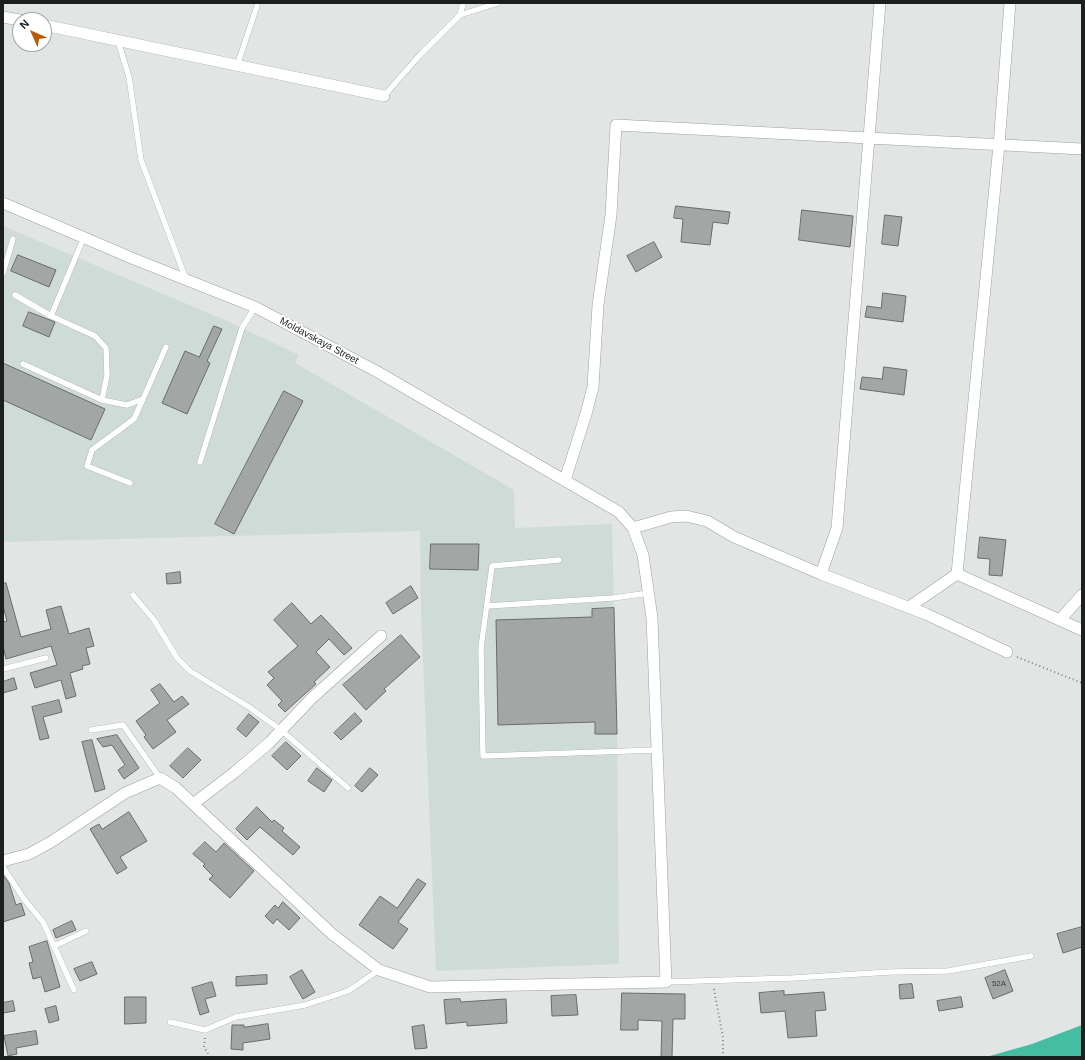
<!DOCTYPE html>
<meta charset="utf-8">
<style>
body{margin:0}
#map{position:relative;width:1085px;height:1060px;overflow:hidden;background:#e1e6e4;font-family:Helvetica,sans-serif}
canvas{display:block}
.frame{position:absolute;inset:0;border:4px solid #1d1f1e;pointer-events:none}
.north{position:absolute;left:12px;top:12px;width:40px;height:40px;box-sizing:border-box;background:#fff;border:1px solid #a5a5a5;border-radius:50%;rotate:315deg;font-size:11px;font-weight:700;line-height:16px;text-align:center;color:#1d1f1e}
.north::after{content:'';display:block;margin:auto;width:14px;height:18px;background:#b75907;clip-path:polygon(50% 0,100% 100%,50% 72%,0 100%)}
</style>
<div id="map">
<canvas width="1085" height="1060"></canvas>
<div class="frame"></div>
<div class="north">N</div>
</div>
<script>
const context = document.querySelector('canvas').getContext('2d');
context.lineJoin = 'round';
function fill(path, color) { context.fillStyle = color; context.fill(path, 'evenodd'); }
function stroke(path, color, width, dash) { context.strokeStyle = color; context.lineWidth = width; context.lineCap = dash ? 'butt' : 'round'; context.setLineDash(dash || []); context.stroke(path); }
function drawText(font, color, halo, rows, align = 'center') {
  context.font = font + ' Helvetica,sans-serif'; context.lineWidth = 4; context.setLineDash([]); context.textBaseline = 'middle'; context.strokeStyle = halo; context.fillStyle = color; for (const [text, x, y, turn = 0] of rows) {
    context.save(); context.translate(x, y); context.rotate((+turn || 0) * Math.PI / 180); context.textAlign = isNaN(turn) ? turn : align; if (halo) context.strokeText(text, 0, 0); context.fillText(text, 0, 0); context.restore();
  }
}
fill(new Path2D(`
 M3,226l224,95 72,34 -4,8 219,127 1,38 97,-4 5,210 2,230 -183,7 -15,-358 -1,-82 -417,11z`), '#cedbd7');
fill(new Path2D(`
 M1082,1025v32h-96l46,-13z`), '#44bda1');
const building = new Path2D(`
 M676,206l54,6 -2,12 -15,-2 -3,23 -29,-3 2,-23 -9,-1z
 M802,210l51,6 -3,31 -51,-7z
 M885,215l17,2 -4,29 -16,-2z
 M654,242l8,15 -26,15 -9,-16z
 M18,255l38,15 -7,17 -38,-16z
 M883,293l23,3 -3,26 -38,-5 2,-11 14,2z
 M29,312l26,10 -6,15 -26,-11z
 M214,326l8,3 -15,32 3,2 -23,51 -25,-11 23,-52 14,6z
 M3,363l102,46 -14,31 -88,-40z
 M884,367l23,3 -3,25 -44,-6 2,-12 20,2z
 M284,391l19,10 -69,133 -19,-10z
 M980,537l26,3 -4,36 -13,-1 1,-16 -12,-1z
 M431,544h48l-1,26 -48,-1z
 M180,572l1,11 -14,1 -1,-10z
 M6,583l15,54 30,-8 -5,-19 15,-4 8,28 20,-6 5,18 -8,2 4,16 -8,2 1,3 -13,4 6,23 -10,3 -5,-19 -26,8 -5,-15 27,-8 -6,-19 -45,13 -3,-13v-24l4,-1 -4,-15v-22z
 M411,586l7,12 -25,16 -7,-11z
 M292,603l19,21 10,-9 31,33 -8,7 -15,-16 -13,13 14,15 -16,15 2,2 -31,28 -7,-7 4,-4 -15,-16 7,-7 -6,-6 30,-26 -24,-26z
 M614,608l3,126h-22v-12l-97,3 -2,-105 96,-3v-8z
 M401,635l19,22 -36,32 2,2 -20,19 -23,-25z
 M14,678l3,11 -14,4v-11z
 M160,684l14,18 8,-6 7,8 -22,16 9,12 -23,17 -9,-12 2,-2 -10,-14 24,-18 -9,-13z
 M59,700l3,12 -19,5 6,21 -9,2 -8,-33z
 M355,713l7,8 -21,19 -7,-7z
 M249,714l10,8 -13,15 -9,-8z
 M117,735l22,33 -15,11 -6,-9 7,-5 -13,-20 -9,2 -6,-8z
 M92,740l13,49 -10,3 -13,-50z
 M286,742l15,14 -14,14 -15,-14z
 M188,748l13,12 -18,18 -13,-12z
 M317,768l15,12 -8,12 -16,-11z
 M370,768l8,7 -16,17 -7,-6z
 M257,807l15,15 2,-2 10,8 -2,3 18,16 -7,8 -33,-28 -13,13 -11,-11z
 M129,812l18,29 -27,16 7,11 -10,6 -27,-45 9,-5 3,5z
 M205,842l11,10 8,-9 30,28 -24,27 -21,-19 4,-3 -10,-10 2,-2 -12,-10z
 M3,875l6,8 7,22 5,-2 4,12 -22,7z
 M418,879l8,5 -28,38 10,7 -15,20 -34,-24 21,-29 17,12z
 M283,902l17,16 -11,12 -12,-11 -4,5 -8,-8 10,-11 3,3z
 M72,921l4,9 -20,8 -3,-8z
 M1082,927v20l-19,6 -6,-19z
 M47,941l13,46 -15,5 -4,-15 -8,2 -4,-16 4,-1 -4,-15z
 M92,962l5,12 -17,7 -6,-12z
 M302,970l13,22 -12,7 -13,-22z
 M1005,970l8,21 -20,8 -8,-21z
 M267,975v9l-31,2v-9z
 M212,982l4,14 -11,3 4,13 -9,3 -8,-27z
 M912,984l2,14 -14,1 -1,-14z
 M784,991v4l40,-3 2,18 -11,1 2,25 -29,2 -3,-27 -24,2 -2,-20z
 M622,993l63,1v25h-12l-1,38h-11l1,-36 -24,-1v10h-17z
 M576,995l2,20 -26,1 -1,-20z
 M125,997h21v26l-21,1z
 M961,997l2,10 -24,4 -2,-10z
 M460,999l1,3 45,-3 1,24 -40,3v-4l-21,2 -2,-24z
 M13,1001l2,10 -12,2v-10z
 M56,1006l3,14 -10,3 -4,-14z
 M268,1024l2,15 -27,4v7l-12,-1 1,-24h12v2z
 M424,1025l3,23 -12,1 -3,-22z
 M36,1031l2,13 -22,4 1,6 -9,2 -4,-20z`);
fill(building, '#a2a7a5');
stroke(building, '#686c6b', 1);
const lane = new Path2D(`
 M460,15l38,-12
 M118,41l11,36 12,83 45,119
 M237,66l20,-60
 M384,96l35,-40 41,-41 3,-12
 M3,273l10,-34
 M15,295l36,21 44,20 11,12 1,27 -5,25 -79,-36
 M51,316l33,-79
 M102,400l25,5 16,-6 23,-52
 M200,462l42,-134 13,-21
 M130,483l-43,-17 5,-16 42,-31 9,-20
 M559,560l-67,6 -11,82 2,108 175,-6
 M133,595l21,25 23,38 13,13 59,36 32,23 67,58
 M487,606l126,-8 36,-5
 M3,669l43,-11
 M91,730l32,-5 37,53
 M3,867l21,32 19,23 31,68
 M54,946l32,-15
 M666,982l127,-4 97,-6 58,-1 83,-15
 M170,1022l35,8 31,-13 69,-12 43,-14 31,-21`);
const street = new Path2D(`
 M3,17l17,3
 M44,25l340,71
 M3,203l131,56 121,48 121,64 243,141 14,16 10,27 9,63 14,364 -236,5 -51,-17 -47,-36 -156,-146 -16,-10 -35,15 -74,49 -22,12 -26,7
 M565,480l21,-66 7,-27 5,-82 13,-90 5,-90 466,24
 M633,528l38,-11 15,-1 21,5 27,16 87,37 105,40 81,38
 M821,574l16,-46 43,-525
 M957,574l42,-429 11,-142
 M909,607l48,-33 125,56
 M1060,620l22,-25
 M193,804l42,-32 34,-29 43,-45 69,-62`);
stroke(lane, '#9ba09e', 6);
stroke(street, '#9ba09e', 12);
stroke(new Path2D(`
 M1017,657l65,26
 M714,989l9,49v19
 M205,1038l-1,9 6,10`), '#818483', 2, [1, 3]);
stroke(lane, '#fff', 5.5);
stroke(street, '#fff', 11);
drawText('8px', '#3e4140', null, [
 ["52А",999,984]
]);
drawText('10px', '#1d1f1e', '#fff', [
 ["Moldavskaya Street",319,341,28]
]);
</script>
